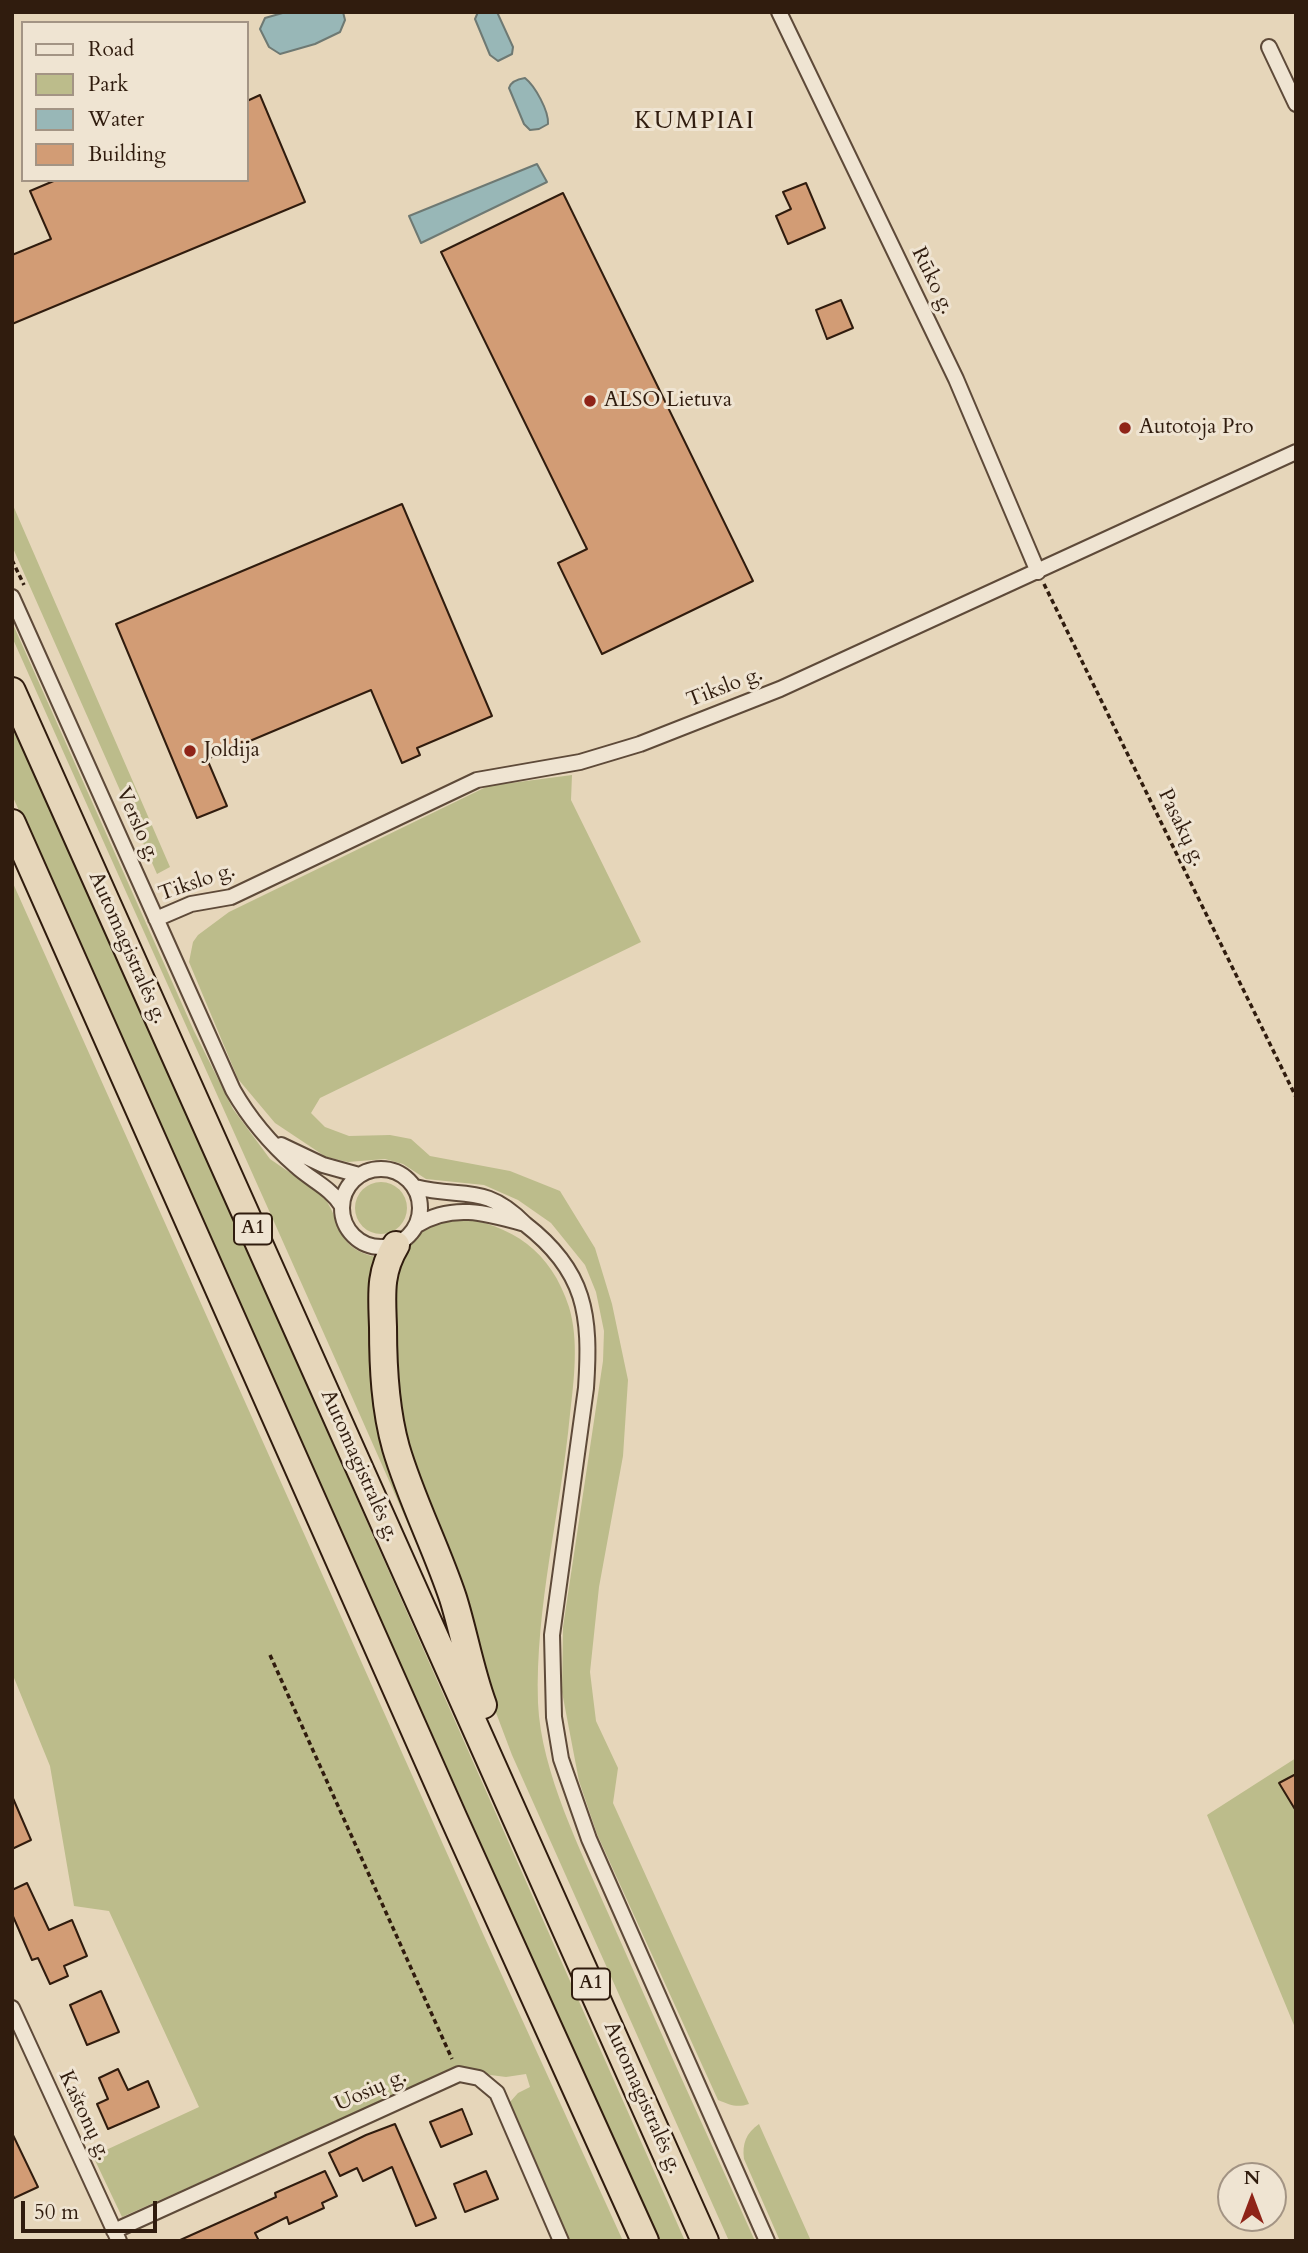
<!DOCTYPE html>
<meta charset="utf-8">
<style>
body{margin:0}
#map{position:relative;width:1308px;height:2253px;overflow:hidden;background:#e6d6ba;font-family:Cardo,serif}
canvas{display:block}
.frame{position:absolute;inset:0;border:14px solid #301c0e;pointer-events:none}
.legend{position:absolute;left:21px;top:21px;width:228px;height:161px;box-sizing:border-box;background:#efe4d2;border:2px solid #a39484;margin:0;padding:9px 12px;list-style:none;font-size:21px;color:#301c0e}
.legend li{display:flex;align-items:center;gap:14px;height:35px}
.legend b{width:35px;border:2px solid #a39484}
.north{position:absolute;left:1217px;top:2162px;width:70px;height:70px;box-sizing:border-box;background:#efe4d2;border:2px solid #a39484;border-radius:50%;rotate:0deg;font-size:19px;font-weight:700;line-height:28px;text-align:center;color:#301c0e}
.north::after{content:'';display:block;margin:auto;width:24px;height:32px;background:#8f2418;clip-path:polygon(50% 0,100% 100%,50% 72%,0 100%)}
.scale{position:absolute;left:21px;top:2201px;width:136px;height:32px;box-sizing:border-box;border:4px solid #301c0e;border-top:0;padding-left:9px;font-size:21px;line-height:24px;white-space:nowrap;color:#301c0e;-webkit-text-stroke:5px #efe4d2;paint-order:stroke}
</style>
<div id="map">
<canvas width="1308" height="2253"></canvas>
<div class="frame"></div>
<ul class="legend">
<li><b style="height:9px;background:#efe4d2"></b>Road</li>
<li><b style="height:19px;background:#bcbc8b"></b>Park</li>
<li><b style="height:19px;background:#98b7b7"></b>Water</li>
<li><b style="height:19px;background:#d29c75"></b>Building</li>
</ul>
<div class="north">N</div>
<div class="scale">50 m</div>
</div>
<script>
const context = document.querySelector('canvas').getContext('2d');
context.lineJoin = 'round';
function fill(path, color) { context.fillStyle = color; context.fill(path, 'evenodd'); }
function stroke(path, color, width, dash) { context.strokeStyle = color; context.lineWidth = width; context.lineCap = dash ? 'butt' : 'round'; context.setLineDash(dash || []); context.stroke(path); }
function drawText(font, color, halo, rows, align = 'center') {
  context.font = font + ' Cardo,serif'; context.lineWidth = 6; context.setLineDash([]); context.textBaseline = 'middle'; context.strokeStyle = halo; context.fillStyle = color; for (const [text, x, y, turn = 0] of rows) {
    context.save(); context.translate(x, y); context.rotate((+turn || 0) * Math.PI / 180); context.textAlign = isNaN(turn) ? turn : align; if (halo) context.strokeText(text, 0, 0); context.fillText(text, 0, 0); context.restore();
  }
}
fill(new Path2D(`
 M12,503l158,364 -13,7 -145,-328z
 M12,622l182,409 39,78 37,50 51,35c23,26 11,53 55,63l-2,71 70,278c-141,-324 -288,-645 -432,-969z
 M12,719l673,1522h-26l-647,-1446z
 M572,775l-1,25 70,142 -321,156 -9,15 14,14 24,9 41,-1 21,4 19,17 80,15 50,20 35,57 17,56 16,76 -5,76 -24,131 -9,85 6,49 22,47 -5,35 136,301c-12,4 -19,1 -31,-4l-121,-266 -18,-53 -17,-89 1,-65 40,-266 1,-30 -8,-39 -11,-27 -34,-42 -33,-23 -34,-15 -58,-6 -23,-15 -18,-5 -37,3 -22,-5 -51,-34 -37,-44 -49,-117 4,-20 5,-7 31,-23 259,-126z
 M12,881l472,1055 139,305h-53l-60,-139 8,-9 12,-6 -4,-13 -20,3 -54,-7 -330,147 -29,-61 106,-49 -90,-196 -35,-5 -24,-140 -38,-93z
 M355 1208a26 26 0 1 1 52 0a26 26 0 1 1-52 0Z
 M456,1217c57,8 95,34 113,90 10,33 5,73 1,107 -9,97 -35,192 -32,289 3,69 43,148 70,210 48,110 98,219 147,328h-26l-217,-486 -28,-74 -85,-252 -9,-148 19,-38 19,-16 10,-5z
 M1296,1758v272l-89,-215z
 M759,2124l52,117h-31l-36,-82c-2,-15 2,-26 15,-35z`), '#bcbc8b');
const water = new Path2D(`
 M286,12h57l2,8 -5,12 -25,12 -35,10 -11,-7 -9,-18 5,-11z
 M478,12h19l16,35 -1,7 -14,7 -8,-6 -15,-36z
 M525,78c10,8 24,33 23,46l-9,5 -9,1 -6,-6 -15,-36c2,-7 9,-9 16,-10z
 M537,164l10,18 -126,61 -12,-27z`);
fill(water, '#98b7b7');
stroke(water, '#6e7973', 2);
const building = new Path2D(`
 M260,95l45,107 -293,122v-69l39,-16 -21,-48 26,-11h191v-79z
 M806,183l19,45 -37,16 -12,-28 15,-7 -8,-17z
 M563,193l190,388 -151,73 -44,-91 29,-14 -146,-297z
 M841,300l12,28 -26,11 -11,-29z
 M402,504l90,212 -75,32 3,7 -18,8 -31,-73 -164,69 20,47 -30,12 -81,-194z
 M1296,1774v37l-17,-28z
 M12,1796l19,44 -19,9z
 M27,1883l22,47 23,-10 15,36 -23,10 4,10 -18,8 -12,-26 -6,2 -20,-46v-24z
 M101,1991l18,41 -32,13 -17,-40z
 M118,2069l10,21 20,-9 11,26 -51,22 -11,-25 11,-5 -9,-21z
 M462,2109l10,25 -31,13 -11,-25z
 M395,2124l41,94 -20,8 -24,-59 -29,14 -6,-13 -17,8 -11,-23 37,-18z
 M12,2133l26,54 -26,12z
 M325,2171l12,25 -15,7 2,5 -35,16 -2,-7 -32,16 4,8h-81l98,-44 -1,-4z
 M486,2171l12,28 -33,13 -11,-28z`);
fill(building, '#d29c75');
stroke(building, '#301c0e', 2);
const minor = new Path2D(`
 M779,12l177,367 82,193
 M1269,47l27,57
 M12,597l221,493c16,28 39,55 63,76 15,14 35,22 46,40
 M156,919l35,-15 40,-7 246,-117 103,-18 60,-18 140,-55 516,-237
 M281,1145l42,20 36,10
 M342 1208a39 39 0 1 1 78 0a39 39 0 1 1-78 0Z
 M415,1187c48,12 70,-4 110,37 -39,-11 -72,-21 -108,1
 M525,1224c61,47 66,91 61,164l-34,247 2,82 7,42 28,80 178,402
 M12,2008l107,233
 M114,2231l345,-157 20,4 18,15 64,148`);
const motorway = new Path2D(`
 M12,691l693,1550
 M12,823l442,996 191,422
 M396,1245c-17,28 -14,50 -13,82 0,41 2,82 13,121 15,51 40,99 57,150 11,35 17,72 30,107`);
stroke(minor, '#5e4a39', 18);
stroke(motorway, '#301c0e', 30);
stroke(new Path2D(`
 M12,560l12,25
 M1044,584l252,513
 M270,1655l182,404`), '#301c0e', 3.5, [5, 3.5]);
stroke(minor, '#efe4d2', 14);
stroke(motorway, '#e6d6ba', 26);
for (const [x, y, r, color] of [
 [590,401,7,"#8f2418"],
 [1125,428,7,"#8f2418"],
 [190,751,7,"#8f2418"]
]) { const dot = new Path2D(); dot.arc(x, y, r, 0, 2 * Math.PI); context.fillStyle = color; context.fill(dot); stroke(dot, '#efe4d2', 2.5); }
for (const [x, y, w] of [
 [253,1229,38],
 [591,1984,38]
]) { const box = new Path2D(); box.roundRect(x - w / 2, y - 15.5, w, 31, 5); context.fillStyle = '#efe4d2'; context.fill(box); stroke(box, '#301c0e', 2); }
drawText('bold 19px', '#301c0e', null, [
 ["A1",253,1229],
 ["A1",591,1984]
]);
drawText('21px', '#301c0e', '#efe4d2', [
 ["Rūko g.",932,281,64],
 ["Tikslo g.",725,688,-21],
 ["Verslo g.",137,825,66],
 ["Pasakų g.",1181,828,64],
 ["Tikslo g.",197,883,-19],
 ["Automagistralės g.",127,948,66],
 ["Automagistralės g.",359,1466,66],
 ["Uosių g.",371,2091,-24],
 ["Automagistralės g.",642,2098,66],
 ["Kaštonų g.",84,2116,65]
]);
drawText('21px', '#301c0e', '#efe4d2', [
 ["ALSO Lietuva",604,401],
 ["Autotoja Pro",1139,428],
 ["Joldija",204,751]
], 'left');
context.letterSpacing = '2px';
drawText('24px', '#301c0e', '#efe4d2', [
 ["KUMPIAI",695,122]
]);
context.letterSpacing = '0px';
</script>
